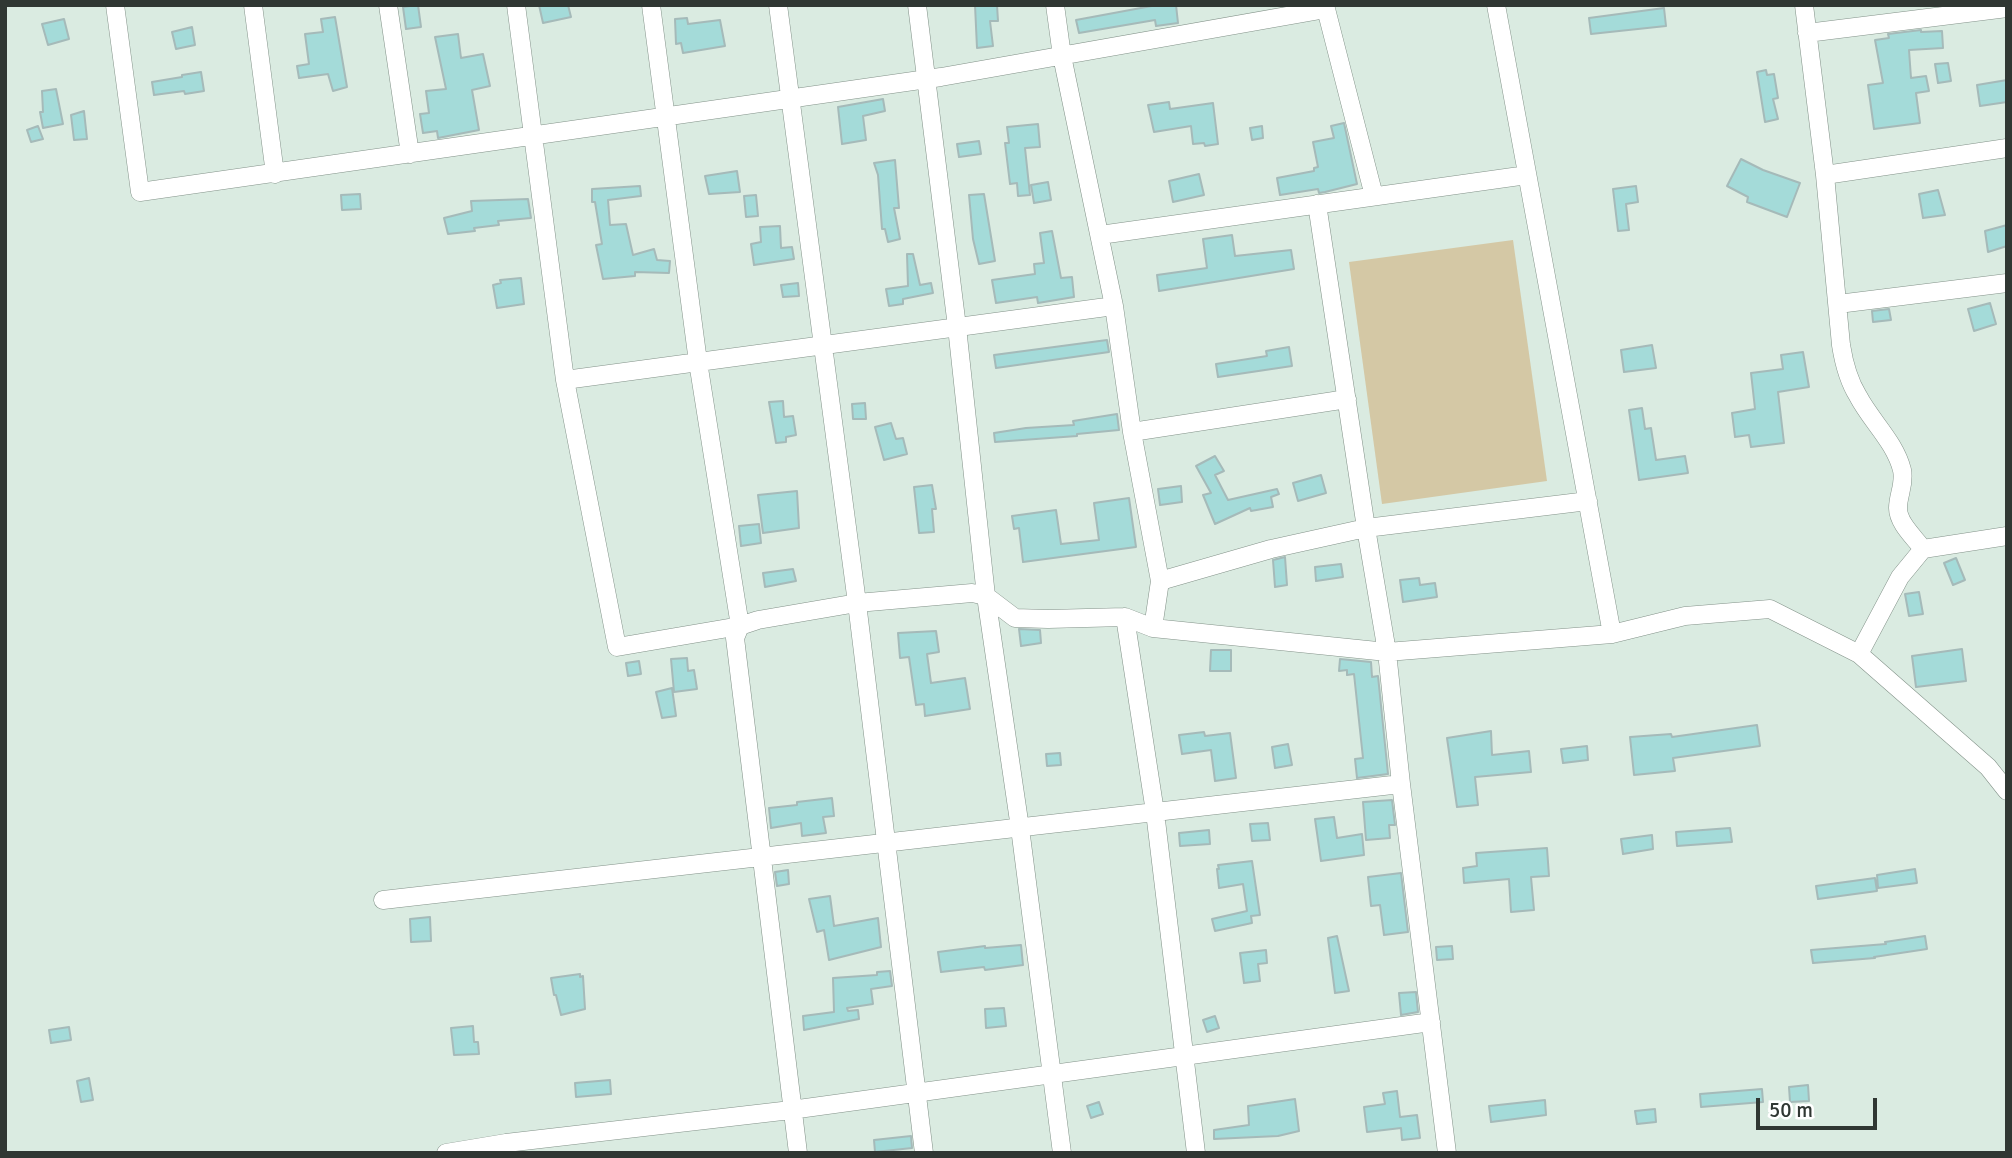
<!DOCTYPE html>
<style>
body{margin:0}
#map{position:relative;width:2012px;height:1158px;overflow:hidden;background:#daebe1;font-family:Signika,sans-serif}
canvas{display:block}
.frame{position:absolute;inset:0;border:7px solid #303733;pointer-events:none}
.scale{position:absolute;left:1756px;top:1098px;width:121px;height:32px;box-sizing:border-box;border:4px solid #303733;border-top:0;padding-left:9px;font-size:21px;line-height:24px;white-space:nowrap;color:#303733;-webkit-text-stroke:5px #fff;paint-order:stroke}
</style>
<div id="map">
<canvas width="2012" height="1158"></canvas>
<div class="frame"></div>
<div class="scale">50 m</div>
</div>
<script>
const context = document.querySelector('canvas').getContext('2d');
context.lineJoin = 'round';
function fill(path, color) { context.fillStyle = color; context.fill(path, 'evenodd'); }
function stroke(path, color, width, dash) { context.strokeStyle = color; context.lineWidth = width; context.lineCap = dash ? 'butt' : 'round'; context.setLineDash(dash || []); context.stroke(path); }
fill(new Path2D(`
 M1513,240l34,241 -165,23 -33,-242z`), '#d4c8a5');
const building = new Path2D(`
 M418,5l3,22 -15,2 -3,-22z
 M539,5h29l3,12 -28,6z
 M975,5h22l1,16h-8l3,25 -16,2z
 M1157,5h19l2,18 -22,3 -1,-6 -76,13 -3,-13z
 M1664,8l2,18 -75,8 -2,-16z
 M335,17l12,70 -14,4 -5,-17 -29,4 -2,-12 12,-2 -4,-30 18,-2 -2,-13z
 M687,18l1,6 32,-4 5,26 -42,7 -2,-10 -5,1 -1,-25z
 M64,19l5,20 -21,6 -6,-21z
 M192,27l3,18 -19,4 -4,-17z
 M1921,30v2l21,-1 1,17 -34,2 2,28 15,-2 3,15 -13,2 4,30 -46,6 -6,-44 15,-2 -8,-43 14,-2 -1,-4z
 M458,34l3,24 22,-4 7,32 -18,4 7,40 -41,8 -1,-7 -14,2 -3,-19 9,-1 -3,-22 20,-2 -11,-52z
 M1948,63l3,18 -13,2 -3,-19z
 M1766,70l1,5 7,-1 4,24 -5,1 5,20 -13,3 -8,-50z
 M201,72l3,19 -19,3 -1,-3 -30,4 -2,-13 30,-5v-2z
 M2007,80v22l-27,4 -3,-21z
 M56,89l7,35 -20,4 -3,-16h3l-1,-21z
 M883,99l2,12 -22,5 3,24 -24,4 -4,-37z
 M1169,102l1,7 43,-6 5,41 -13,2 -1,-3 -11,1 -2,-18 -37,6 -6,-27z
 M84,111l3,28 -13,1 -3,-25z
 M1344,123l13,61 -32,8 -6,1 -1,-4 -38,6 -3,-17 37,-7v-3l4,-1 -5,-25 21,-4 -3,-12z
 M1038,124l2,23 -15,1 5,47 -12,1 -1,-13 -7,1 -5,-41h4l-2,-16z
 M38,126l5,13 -12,3 -4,-12z
 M1262,126l1,12 -11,2 -2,-12z
 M979,141l2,13 -22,3 -2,-13z
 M1741,159l22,11 37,13 -13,34 -40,-15 1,-5 -21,-11z
 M895,160l4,48h-5l6,31 -12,3 -3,-13h-3l-4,-54 -4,-12z
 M737,171l3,21 -31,2 -4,-18z
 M1199,174l5,21 -31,7 -4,-21z
 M1048,182l3,18 -17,3 -3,-18z
 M640,186l1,10 -33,4 2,25 16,-1 7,31 21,-6 3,11 13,1 -1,12 -34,-1v4l-32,3 -7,-34 6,-1 -7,-42h-3v-13z
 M1636,186l2,16 -12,2 3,26 -11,1 -5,-42z
 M1938,190l7,25 -22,3 -4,-24z
 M360,194l1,15 -19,1 -1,-15z
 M984,194l11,67 -16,3 -6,-25 -4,-44z
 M756,195l2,21 -12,1 -2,-21z
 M528,199l3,19 -33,3 1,4 -25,3 1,3 -27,3 -4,-16 28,-7 -1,-10z
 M2007,225v21l-19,6 -3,-21z
 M780,226l1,22 11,-1 2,12 -40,6 -3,-21 10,-2 -1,-15z
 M1052,231l9,47 11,-1 2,20 -36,6 -1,-6 -41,6 -4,-23 43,-6 -1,-10 10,-1 -4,-30z
 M1232,235l3,21 56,-6 3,19 -135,22 -2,-16 50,-7 -4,-29z
 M907,254h6l7,31 11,-2 2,10 -30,6v5l-14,2 -3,-17 22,-3z
 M521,278l3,26 -27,4 -4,-23 8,-2 -1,-3z
 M798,283l1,13 -16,1 -2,-12z
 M1990,303l6,21 -22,7 -6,-22z
 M1889,309l2,11 -18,2 -1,-11z
 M1107,340l2,12 -113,16 -2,-13z
 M1652,345l4,23 -32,4 -3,-22z
 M1289,347l3,19 -74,11 -2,-13 51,-8 -1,-5z
 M1803,352l6,35 -31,5 6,51 -33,4 -2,-12 -14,2 -3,-24 23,-4 -4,-36 32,-4 -2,-14z
 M783,401l1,16 9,-1 3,19 -10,2v5l-10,1 -7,-41z
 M865,403l1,16h-13l-1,-15z
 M1642,408l3,21 6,-1 5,32 29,-4 3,17 -49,7 -10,-70z
 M1117,414l2,16 -42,4v2l-82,6 -1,-9 32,-5 48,-3 -1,-4z
 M891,423l5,16 7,-1 4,16 -23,6 -9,-33z
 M1215,456l9,15 -9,4 13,25 49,-11 2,5 -8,3 2,10 -22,4 -1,-3 -35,16 -12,-29 8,-2 -15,-27z
 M1321,475l5,18 -28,8 -5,-18z
 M932,485l4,24h-4l2,23 -15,1 -5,-46z
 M1181,486l1,16 -22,3 -2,-16z
 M797,491l2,37 -36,5 -5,-38z
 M1129,498l7,49 -113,15 -4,-34 -5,1 -2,-13 44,-6 5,34 38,-4 -5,-37z
 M759,524l2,19 -20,3 -2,-20z
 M1285,557l2,28 -12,2 -2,-27z
 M1956,558l9,22 -12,5 -9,-22z
 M1341,564l2,13 -27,4 -1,-14z
 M793,569l3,12 -31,6 -2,-14z
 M1419,578l1,7 15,-2 2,14 -34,5 -3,-22z
 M1919,592l4,22 -14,2 -4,-22z
 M1019,629l21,1 1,13 -20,3z
 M936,631l3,21 -12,2 4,29 34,-5 5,31 -45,7 -1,-12 -8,1 -7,-48 -9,1 -2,-25z
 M1962,649l4,32 -50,6 -4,-31z
 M1211,650h20v21h-21z
 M687,658l1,13 6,-1 3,19 -23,3 -3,-33z
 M1340,659l31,3 1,15 6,-1 10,98 -31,4 -2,-19 8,-1 -9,-84 -7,1v-5l-8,1z
 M639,661l2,13 -13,2 -2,-13z
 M672,688l4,28 -14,2 -6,-26z
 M1757,725l3,21 -87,12 2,13 -41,4 -4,-38 41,-3 1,3z
 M1491,731l1,24 37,-4 2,21 -56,5 3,28 -21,2 -10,-69z
 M1204,732l1,4 25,-3 6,45 -21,3 -4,-31 -29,4 -3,-19z
 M1288,744l4,21 -17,3 -3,-21z
 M1587,746l1,14 -25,3 -2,-14z
 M1060,753l1,12 -14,1 -1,-12z
 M832,798l2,18 -11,1 3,16 -24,3 -1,-13 -30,5 -2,-20 28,-3v-3z
 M1392,800l3,25h-6l1,13 -24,2 -3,-38z
 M1334,817l3,21 25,-4 2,21 -43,6 -6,-42z
 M1268,823l2,17 -18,1 -2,-17z
 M1730,828l2,14 -55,4 -1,-14z
 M1209,830l1,14 -30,2 -1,-13z
 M1652,835l1,14 -30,5 -2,-15z
 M1547,848l2,28 -18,1 3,33 -23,2 -2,-33 -45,4 -1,-15 14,-2 -1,-13z
 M1252,861l8,54 -9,1 1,7 -37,8 -3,-12 35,-8 -4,-27 -24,4 -2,-19h2l-1,-4z
 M1915,869l2,14 -39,5 -1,-13z
 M788,870l1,14 -12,2 -2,-14z
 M1401,873l7,59 -24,3 -4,-30 -9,1 -3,-29z
 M1875,878l2,13 -59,8 -2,-13z
 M830,896l4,30 44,-8 3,29 -52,13 -5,-30 -7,2 -8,-33z
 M430,917l1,24 -20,1 -1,-23z
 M1337,936l12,55 -14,2 -7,-55z
 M1925,936l2,13 -53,8 1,1 -62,5 -2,-13 75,-6 -1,-2z
 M1021,945l2,20 -38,5 -1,-3 -43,5 -3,-20 47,-6v2z
 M1452,946l1,13 -16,1 -1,-13z
 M1266,950l1,13 -9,1 2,17 -16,2 -4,-30z
 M890,971l2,15 -21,3 2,15 -26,4 1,3 10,-1 1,9 -55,11 -1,-14 31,-4 -1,-34 44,-3v-3z
 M580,974v3l3,-1 2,33 -24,6 -5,-20h-2l-3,-17z
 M1416,992l2,20 -17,3 -2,-22z
 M1004,1008l2,18 -20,2 -1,-19z
 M1215,1016l4,12 -12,4 -4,-12z
 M473,1026l1,16h4l1,12 -25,1 -3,-27z
 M69,1027l2,13 -20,3 -2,-13z
 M89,1078l4,22 -12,2 -4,-21z
 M610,1080l1,14 -35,3 -1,-14z
 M1808,1085l1,16 -19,1 -1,-15z
 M1762,1089l1,13 -62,5 -1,-13z
 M1397,1091l3,26 17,-2 3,23 -18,2 -1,-12 -34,4 -3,-25 21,-3 -2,-11z
 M1295,1099l4,32 -21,5 -64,3v-9l35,-5 -1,-19z
 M1545,1100l1,15 -55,7 -2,-16z
 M1099,1102l4,12 -12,4 -4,-12z
 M1655,1109l1,13 -19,2 -2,-13z
 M911,1136l1,12 -37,4 -1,-12z`);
fill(building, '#a4dbd9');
stroke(building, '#a5bab9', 2);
const street = new Path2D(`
 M115,5l25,187 801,-115 385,-68
 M253,5l22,169
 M388,5l22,149
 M516,5l49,375 52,267 123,-21 18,-6 99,-17 115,-10 14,3 29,22 33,1 77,-2 28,11 234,24 225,-18 73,-18 85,-7 89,45 129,113 19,24
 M651,5l47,357 42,264 -5,12 63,515
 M778,5l79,598 67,550
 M917,5l40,322 29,269 34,232 42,325
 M1055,5l7,51 52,250 18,126 28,149 -7,47
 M1325,5l49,191
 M1496,5l116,629
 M1804,5l21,170 182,-27
 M1807,33l200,-25
 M1825,175l16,170c3,19 7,35 17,51 13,25 37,46 44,74 3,14 -4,25 -4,38 0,15 16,29 25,41l-23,28 -41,77
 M1317,204l49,324 21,124 14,132 46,369
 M1100,235l427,-60
 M1838,304l169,-21
 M565,380l549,-74
 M1132,432l215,-33
 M1923,549l84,-13
 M1160,581l111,-32 95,-21 222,-27
 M1125,617l30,195 41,341
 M383,900l1018,-116
 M446,1153l60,-10 285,-33 640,-88`);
stroke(street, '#839289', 19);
stroke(street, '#fff', 18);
</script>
